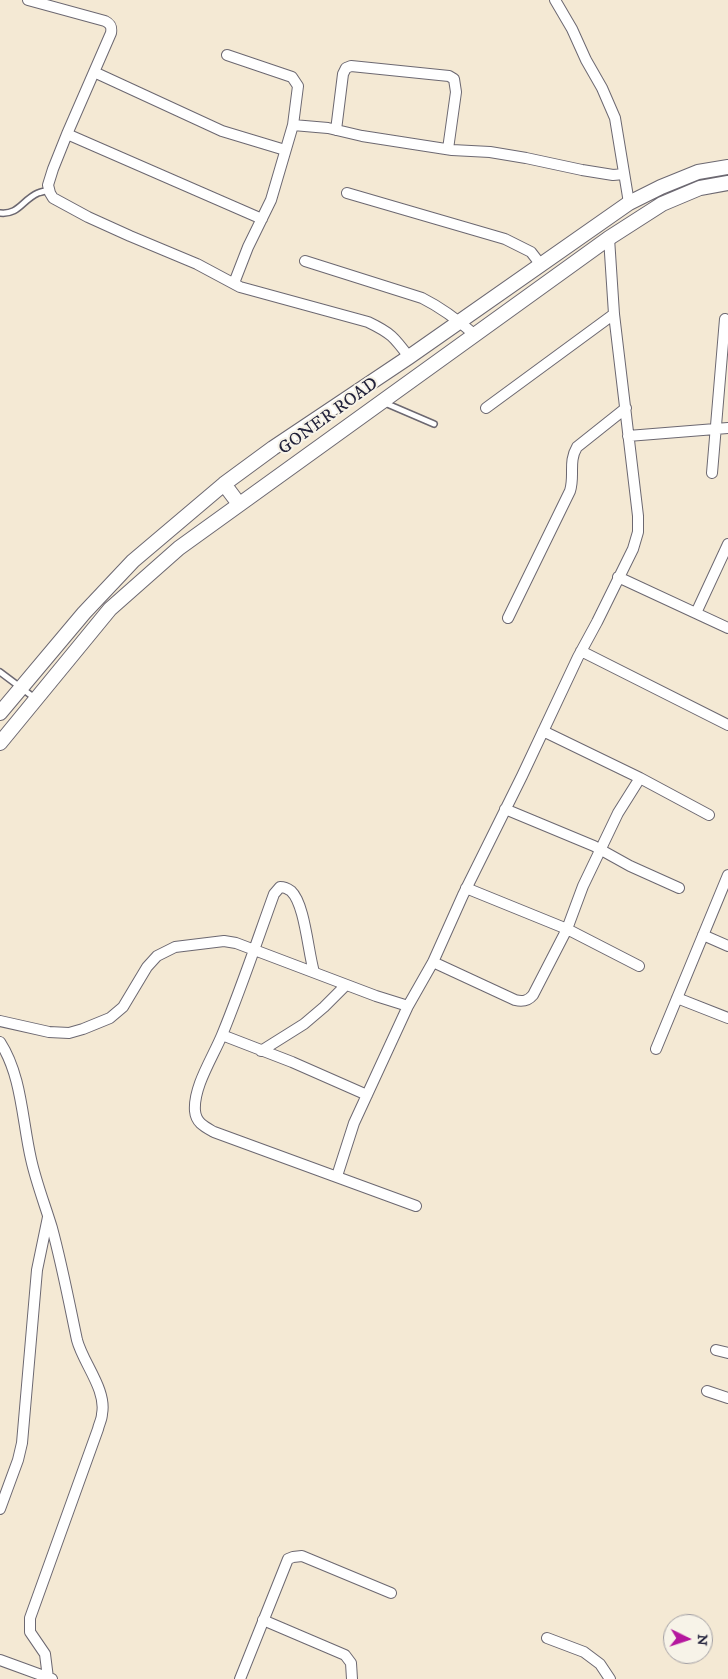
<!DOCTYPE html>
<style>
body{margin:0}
#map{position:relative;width:728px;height:1679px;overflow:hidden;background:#f4e9d4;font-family:"IM FELL DW Pica",serif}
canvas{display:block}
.north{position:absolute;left:663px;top:1614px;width:50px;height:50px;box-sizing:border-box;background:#f7f3e8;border:1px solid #a29fa3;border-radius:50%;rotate:94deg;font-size:14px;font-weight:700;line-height:20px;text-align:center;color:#22223b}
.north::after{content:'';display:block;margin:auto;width:18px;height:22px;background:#b5179e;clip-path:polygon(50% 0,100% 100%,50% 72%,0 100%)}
</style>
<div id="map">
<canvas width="728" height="1679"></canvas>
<div class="north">N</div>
</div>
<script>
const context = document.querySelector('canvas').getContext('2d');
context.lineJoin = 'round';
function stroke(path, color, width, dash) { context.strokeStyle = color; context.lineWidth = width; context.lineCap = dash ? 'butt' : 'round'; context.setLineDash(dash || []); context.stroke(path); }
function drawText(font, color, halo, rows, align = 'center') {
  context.font = font + ' "IM FELL DW Pica",serif'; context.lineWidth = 4; context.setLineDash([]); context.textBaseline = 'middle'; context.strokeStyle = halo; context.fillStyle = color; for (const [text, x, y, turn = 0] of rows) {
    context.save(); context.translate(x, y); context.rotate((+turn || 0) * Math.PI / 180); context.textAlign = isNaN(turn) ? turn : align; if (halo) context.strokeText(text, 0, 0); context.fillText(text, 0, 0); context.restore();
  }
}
const lane = new Path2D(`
 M0,213c19,2 22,-13 38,-20 3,-1 7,-2 11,-3
 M385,403l49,21
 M0,672l36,27`);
const street = new Path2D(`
 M28,0l77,21c6,3 7,6 6,12l-44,101 -14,35 -5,16 2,8 3,5 35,19 42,19 67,28 43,23 128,35c23,11 26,15 41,35
 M555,0l17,29 14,31 16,28 13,30 14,85
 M227,55l65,22 6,9 -5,39 -22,75 -23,47 -14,36
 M94,72l128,59 63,19
 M293,125l35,3 34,8 90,14 38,2 36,6 56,12 31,5 11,-1
 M336,130l7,-56 3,-6 5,-2 98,10 5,3 2,13 -8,57
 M67,134l195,85
 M347,193l158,46 26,13 10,13
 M305,261l117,37c20,10 36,22 53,37
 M486,408l128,-94
 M628,436l100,-8
 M712,473l13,-154
 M618,577l110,51
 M696,613l32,-69
 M508,618l62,-127c5,-16 -2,-29 7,-44l49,-39
 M581,651l147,74
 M543,731l97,47 69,37
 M505,809l89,37 36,20 49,22
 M466,888l101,41 72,37
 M703,935l25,11
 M433,962l82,38c8,2 13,1 18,-5l34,-66 16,-43 35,-73 22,-35
 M314,972c-6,-20 -9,-68 -23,-81 -4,-3 -7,-4 -11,-4l-6,7c-17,47 -33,95 -52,141 -9,22 -29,52 -27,76 1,12 10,16 19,21l202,74
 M677,998l51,20
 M0,1021l49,11 20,1 14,-4 27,-11 13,-11 24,-40 10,-11 18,-9 49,-6 12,2 140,53 32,10 25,-44 30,-67 59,-119 56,-119 19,-35 36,-73 5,-17v-16l-24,-202 -5,-76
 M222,1035l70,27 75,33
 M0,1042c22,34 22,78 31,117 5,23 14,46 21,69 10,37 17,74 25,112 6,23 30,50 25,74 0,5 -3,10 -4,15l-68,189v14l15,22 3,24
 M656,1049l72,-174
 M261,1051l43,-27 20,-17 22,-22
 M337,1176l17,-53 54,-117
 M716,1350l12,3
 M707,1391l21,7
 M0,1509l18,-49 4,-17 15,-173 11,-53
 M263,1620l82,35 6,8 1,16
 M547,1638l37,14 16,12 10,15
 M0,1660l52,19
 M240,1679l48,-120 5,-2 9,-1 89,37`);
const secondary = new Path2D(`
 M224,484l15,20
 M0,713l84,-100 49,-52 91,-77 49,-36 136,-91 220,-154 32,-16 37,-15 30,-5
 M0,743l110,-134 69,-61 430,-310 53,-34 38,-16 28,-5`);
stroke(lane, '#6c6871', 8);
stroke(street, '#6c6871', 12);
stroke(secondary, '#6c6871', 16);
stroke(lane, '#fff', 5);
stroke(street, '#fff', 10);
stroke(secondary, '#fff', 14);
drawText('18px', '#22223b', '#f7f3e8', [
 ["GONER ROAD",329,417,-36]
]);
</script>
